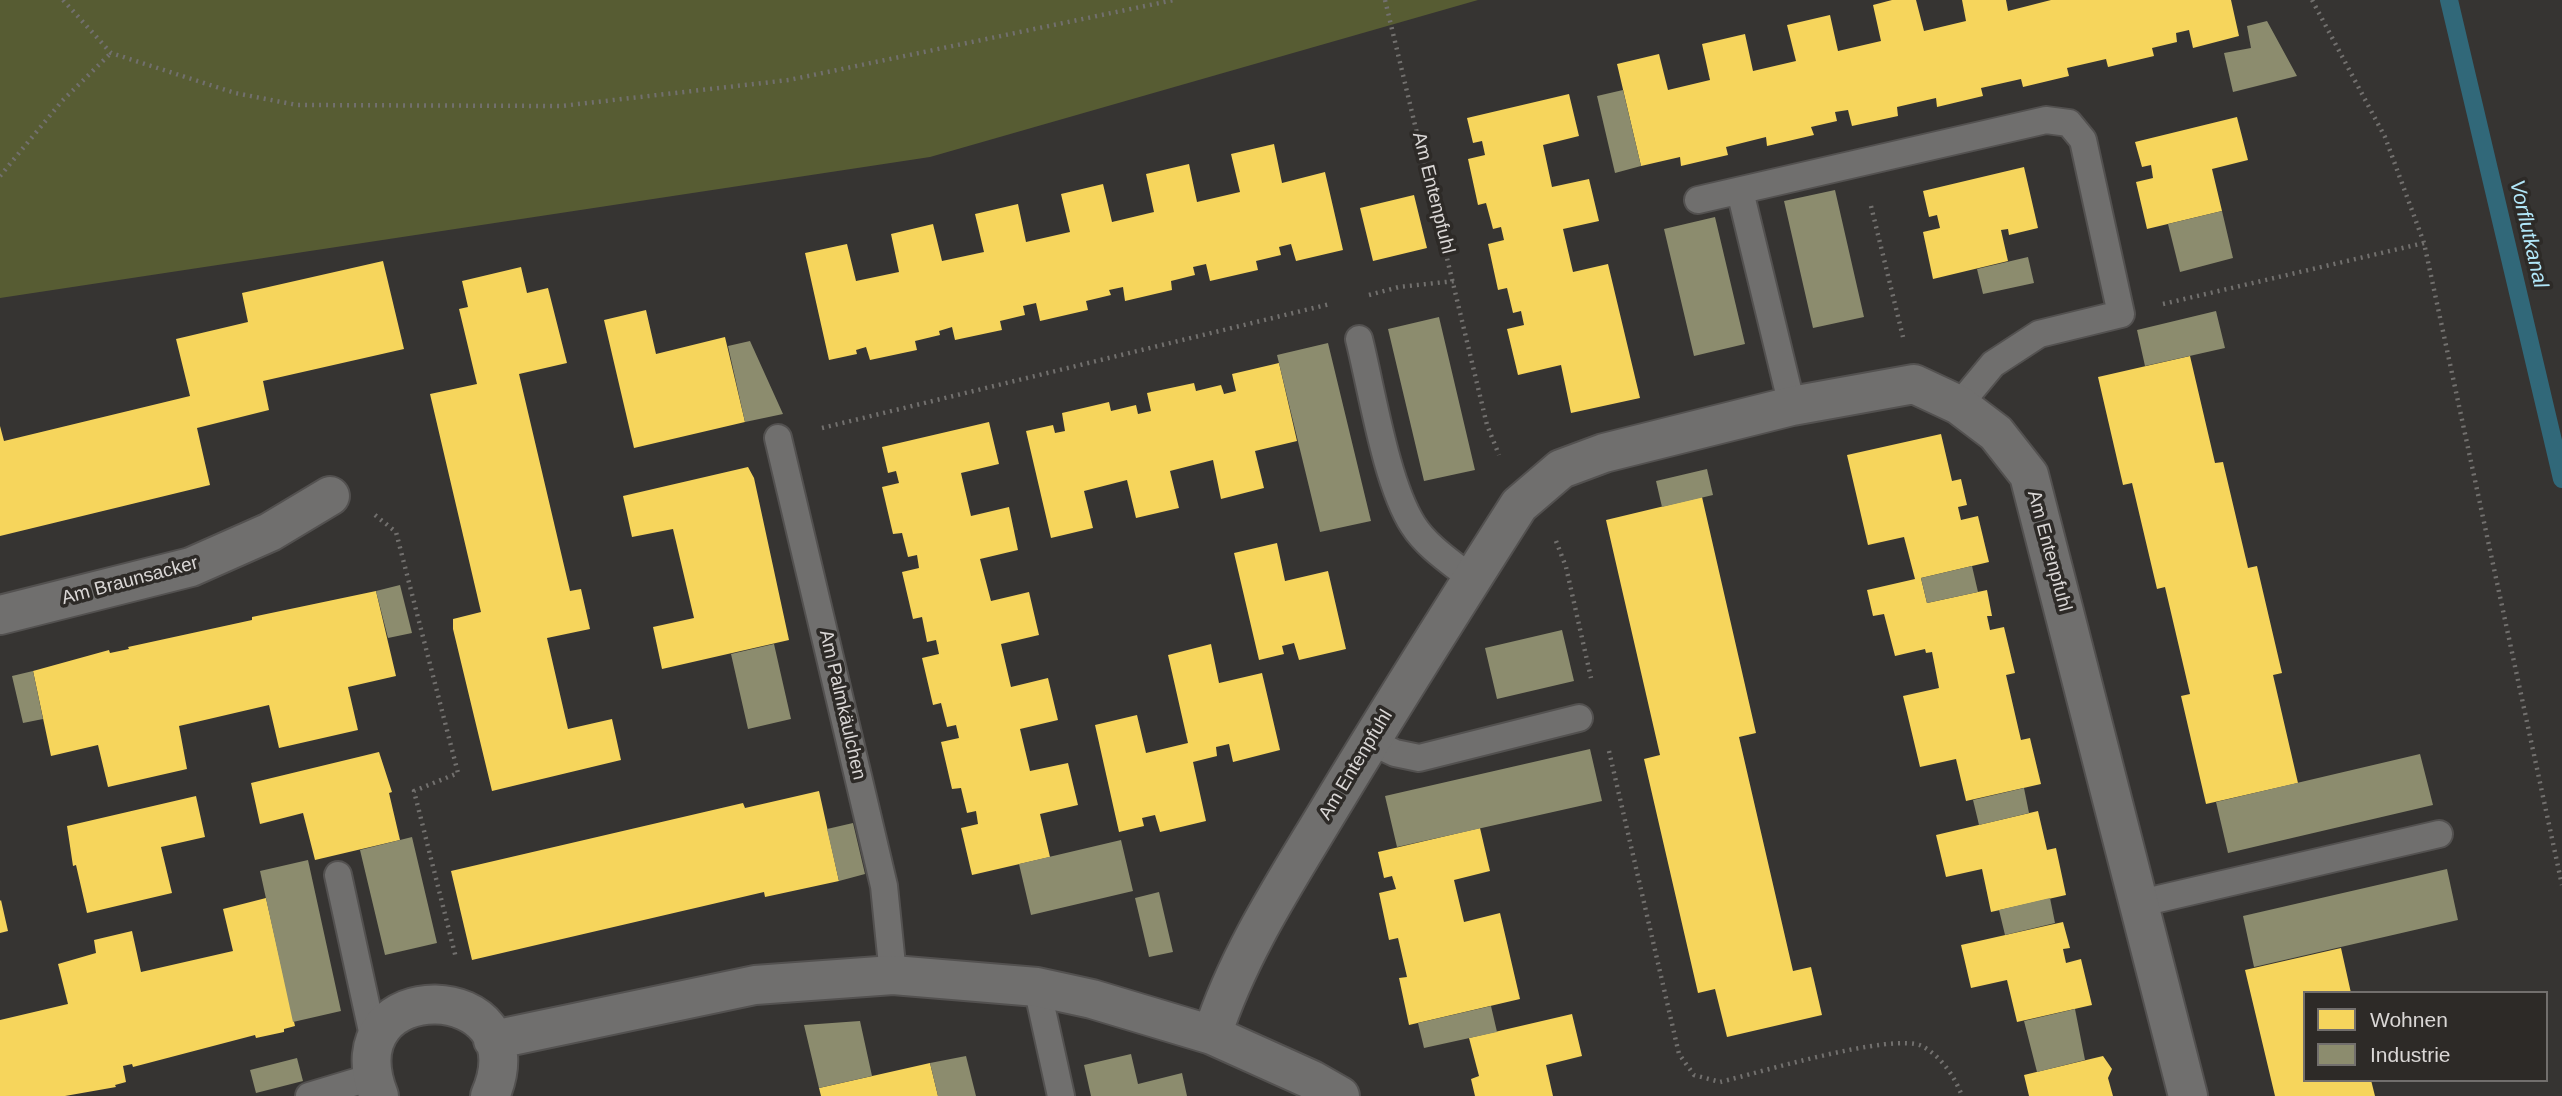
<!DOCTYPE html>
<meta charset="utf-8">
<style>
body{margin:0}
#map{position:relative;width:2562px;height:1096px;overflow:hidden;background:#363432;font-family:Helvetica,sans-serif}
canvas{display:block}
.legend{position:absolute;left:2303px;top:991px;width:245px;height:91px;box-sizing:border-box;background:#2d2a27;border:2px solid #726f6d;margin:0;padding:9px 12px;list-style:none;font-size:21px;color:#dad7d6}
.legend li{display:flex;align-items:center;gap:14px;height:35px}
.legend b{width:35px;border:2px solid #726f6d}
</style>
<div id="map">
<canvas width="2562" height="1096"></canvas>
<ul class="legend">
<li><b style="height:19px;background:#f6d55c"></b>Wohnen</li>
<li><b style="height:19px;background:#8c8c6e"></b>Industrie</li>
</ul>
</div>
<script>
const context = document.querySelector('canvas').getContext('2d');
context.lineJoin = 'round';
function fill(path, color) { context.fillStyle = color; context.fill(path, 'evenodd'); }
function stroke(path, color, width, dash) { context.strokeStyle = color; context.lineWidth = width; context.lineCap = dash ? 'butt' : 'round'; context.setLineDash(dash || []); context.stroke(path); }
function drawText(font, color, halo, rows, align = 'center') {
  context.font = font + ' Helvetica,sans-serif'; context.lineWidth = 7; context.setLineDash([]); context.textBaseline = 'middle'; context.strokeStyle = halo; context.fillStyle = color; for (const [text, x, y, turn = 0] of rows) {
    context.save(); context.translate(x, y); context.rotate((+turn || 0) * Math.PI / 180); context.textAlign = isNaN(turn) ? turn : align; if (halo) context.strokeText(text, 0, 0); context.fillText(text, 0, 0); context.restore();
  }
}
fill(new Path2D(`
 M0,0h1478l-548,157 -930,141z`), '#575c33');
fill(new Path2D(`
 M1892,0h24l8,31 42,-10 -4,-21h44l2,11 43,-11h180l8,36 -46,12 -4,-18 -13,3 1,9 -25,6 2,8 -46,11 -2,-8 -39,9 2,8 -46,11 -2,-8 -40,9 2,8 -46,11 -1,-9 -39,9 1,9 -46,10 -4,-16 -13,2 2,9 -26,6 3,8 -47,11 -1,-9 -40,10 2,8 -47,11 -1,-9 -39,9 -24,-102 42,-10 9,36 42,-10 -8,-36 43,-10 8,37 43,-10 -9,-36 43,-10 8,36 43,-10 -8,-36z
 M1569,94l10,42 -36,9 9,42 37,-8 10,42 -36,8 10,43 35,-8 32,134 -69,15 -10,-48 -43,10 -11,-46 17,-4 -3,-14 -8,2 -6,-25 -9,2 -10,-46 16,-4 -3,-13 -8,2 -7,-26 -8,2 -10,-46 17,-4 -3,-14 -9,2 -6,-25z
 M2237,117l11,43 -36,9 10,42 -75,18 -11,-47 17,-4 -2,-13 -9,2 -7,-25z
 M1274,144l8,39 43,-11 18,78 -47,11 -5,-17 -12,3 2,8 -25,6 2,9 -48,11 -4,-17 -13,3 2,8 -24,6 1,9 -47,11 -2,-14 -14,3 2,5 -25,6 2,9 -48,11 -4,-18 -13,3 2,9 -25,6 2,9 -47,10 -3,-13 -13,4 1,4 -25,6 2,9 -47,10 -4,-13 -10,3 1,4 -28,6 -24,-107 42,-9 9,37 43,-9 -8,-38 42,-10 9,37 42,-9 -9,-38 43,-10 8,38 44,-10 -9,-38 42,-10 9,38 42,-10 -8,-38 43,-10 8,38 43,-10 -9,-38z
 M2024,167l14,61 -29,7 -1,-6 -7,1 7,31 -75,18 -10,-47 17,-4 -3,-13 -8,2 -6,-26z
 M1414,195l13,53 -54,13 -13,-53z
 M383,261l21,88 -141,32 6,29 -72,18 13,57 -210,51v-110l4,15 186,-45 -14,-57 72,-17 -6,-29z
 M521,267l6,26 21,-5 19,75 -48,11 51,217 11,-2 9,40 -43,9 21,91 44,-10 9,41 -129,31 -39,-162v-10l28,-7 -51,-218 47,-10 -18,-75 9,-2 -6,-26z
 M646,310l10,44 69,-17 20,85 -111,26 -30,-128z
 M2190,356l25,107 8,-1 25,106 9,-2 25,107 -9,2 25,108 -92,21 -25,-108 9,-2 -25,-107 -8,2 -25,-106 -9,2 -25,-108z
 M1279,363l18,78 -42,10 9,37 -43,11 -8,-39 -43,11 9,37 -43,10 -9,-38 -43,11 9,37 -42,10 -25,-107 27,-6 2,8 10,-2 -3,-18 47,-11 2,9 25,-6 2,9 13,-3 -4,-18 47,-10 2,8 25,-6 3,9 12,-3 -4,-17z
 M989,422l10,42 -38,9 10,43 38,-9 9,43 -38,9 11,42 38,-9 10,43 -38,9 10,43 37,-9 10,42 -38,9 10,42 38,-8 10,42 -38,9 10,43 -78,18 -11,-47 17,-4 -2,-13 -9,2 -6,-25 -9,1 -11,-47 18,-4 -3,-13 -9,2 -6,-24 -8,2 -11,-47 17,-4 -3,-14 -9,2 -5,-25 -9,2 -11,-47 17,-4 -2,-13 -9,2 -6,-24 -9,1 -11,-47 17,-4 -3,-12 -8,2 -6,-26z
 M1941,434l11,47 9,-2 6,26 -9,2 3,13 17,-4 11,46 -68,16 6,25 60,-13 5,26h-5l3,14 14,-3 11,46 -9,2 15,65 9,-2 11,46 -75,17 -10,-42 -36,8 -17,-71 36,-8 -7,-36 -6,1 -1,-4 -30,7 -11,-42 -11,2 -6,-26 48,-11 -11,-42 -36,8 -21,-90z
 M748,467l6,11 35,162 -127,29 -9,-42 41,-9 -21,-89 -41,8 -9,-41z
 M1702,497l54,236 -17,4 54,234 18,-4 11,48 -95,22 -12,-48 -17,4 -54,-234 16,-4 -54,-235z
 M1277,543l8,38 43,-10 18,78 -47,11 -5,-17 -12,3 2,8 -25,6 -25,-107z
 M376,591l20,85 -48,11 10,43 -79,18 -10,-43 -90,21 8,43 -79,18 -10,-42 -47,11 -18,-85 76,-21 1,3 19,-4 -1,-2 124,-27v-3z
 M1211,644l8,39 43,-10 18,77 -47,12 -4,-18 -13,3 1,9 -24,6 13,59 -46,11 -5,-17 -13,3 2,8 -25,6 -24,-107 42,-10 9,38 42,-10 -20,-88z
 M379,752l13,40 -3,1 11,47 -85,20 -12,-47 -43,11 -9,-41z
 M819,791l20,90 -74,16 -1,-5 -292,68 -21,-89 292,-68 2,5z
 M196,796l9,41 -44,10 11,46 -85,20 -11,-48 -3,1 -6,-40z
 M2038,811l9,39 9,-2 10,47 -75,17 -9,-43 -36,8 -10,-42z
 M1480,828l10,43 -36,9 10,42 36,-9 20,86 -111,26 -10,-47 8,-1 -9,-39 -9,2 -10,-47 17,-4 -4,-13 -8,2 -6,-26z
 M266,898l29,128 -11,3v3l-28,6 -1,-3 -122,32 -1,-3 -9,2 3,16 -11,3 1,2 -51,9h-65v-76l68,-16 -10,-40 38,-11 -2,-13 38,-9 9,41 92,-21 -10,-42z
 M1,900l7,31 -8,2v-32z
 M2063,922l7,26 -7,1 3,14 15,-4 11,46 -75,17 -10,-42 -36,8 -10,-43z
 M2341,948l10,45h-46v87h66l4,16h-100l-30,-126z
 M1572,1014l10,42 -36,9 7,31h-78l-4,-17 8,-3 -10,-38z
 M2103,1056l9,13 -4,9 5,18h-84l-5,-21z
 M930,1063l8,33h-117l-2,-8z`), '#f6d55c');
fill(new Path2D(`
 M2267,21l30,55 -64,16 -9,-39 27,-5 -4,-22z
 M1623,90l18,76 -26,7 -18,-77z
 M1835,190l29,127 -51,11 -29,-127z
 M2222,211l11,47 -53,14 -12,-48z
 M1715,217l30,127 -51,12 -30,-127z
 M2028,257l6,26 -51,11 -6,-25z
 M2216,311l9,37 -80,18 -8,-36z
 M1439,317l36,153 -51,11 -36,-152z
 M750,341l33,73 -38,8 -17,-76z
 M1328,343l43,178 -51,11 -43,-177z
 M1707,469l6,26 -51,12 -6,-26z
 M1972,566l6,26 -51,11 -6,-25z
 M400,585l12,48 -24,5 -12,-47z
 M1562,630l12,51 -77,18 -12,-51z
 M774,644l17,75 -43,10 -17,-75z
 M33,671l10,48 -20,4 -11,-47z
 M1590,749l12,52 -205,46 -12,-51z
 M2420,754l13,51 -205,48 -12,-51z
 M2024,788l5,25 -50,12 -6,-25z
 M853,823l12,51 -26,7 -12,-52z
 M412,837l25,106 -52,12 -25,-105z
 M1121,840l12,51 -102,24 -12,-51z
 M308,860l33,151 -48,11 -33,-151z
 M2447,869l11,51 -204,47 -11,-51z
 M1159,892l14,60 -24,5 -14,-59z
 M2050,898l5,25 -50,12 -6,-25z
 M1491,1006l6,26 -73,16 -6,-25z
 M2075,1009l10,51 -48,12 -13,-51z
 M860,1021l12,55 -53,12 -15,-63z
 M1131,1054l7,30 44,-11 5,23h-96l-7,-31z
 M966,1056l10,40h-38l-8,-33z
 M297,1058l6,23 -47,12 -6,-23z`), '#8c8c6e');
stroke(new Path2D(`
 M2449,0l113,479`), '#316879', 18);
const service = new Path2D(`
 M1740,191l52,215
 M1698,200l348,-80 23,3 14,17 38,174 -82,20 -46,30 -34,41
 M1359,339c13,52 27,144 54,186 14,22 39,38 59,54
 M778,438l106,448 9,89
 M1370,741l25,12 24,5 160,-40
 M338,875l37,170
 M2141,903l298,-69
 M1037,987l24,109
 M309,1096l63,-19`);
const minor = new Path2D(`
 M0,615l191,-48 79,-35 60,-36
 M1212,1035c26,-80 71,-149 115,-222 62,-103 127,-206 192,-308l42,-36 43,-16 188,-47 122,-22 45,21 37,28 33,42 159,621
 M493,1040l262,-55 138,-10 144,12 55,12 120,36 100,45 28,16
 M379,1096c-49,-125 163,-119 111,0`);
stroke(service, '#535150', 30);
stroke(minor, '#535150', 42);
stroke(new Path2D(`
 M63,0l48,53 124,40 62,12 264,1 228,-26 385,-80
 M1385,0l102,425 12,30
 M2312,0l73,137 39,106 138,642
 M0,176l62,-75 49,-48
 M1871,206l32,131
 M1369,295l30,-8 56,-6
 M2163,304l261,-61
 M822,428l508,-124
 M375,515l21,17 62,241 -44,18 42,167
 M1556,541l10,26 25,111
 M1609,751l70,303 15,21 26,7c38,-9 172,-50 202,-36 19,10 33,31 40,50`), '#72706e', 4.5, [2, 5]);
stroke(service, '#706f6e', 26);
stroke(minor, '#706f6e', 38);
drawText('19px', '#dad7d6', '#2d2a27', [
 ["Am Entenpfuhl",1433,193,76],
 ["Am Entenpfuhl",2049,551,75],
 ["Am Braunsacker",130,581,-15],
 ["Am Palmkäulchen",842,705,77],
 ["Am Entenpfuhl",1356,765,-59]
]);
drawText('italic 21px', '#b1e6f8', '#2d2a27', [
 ["Vorflutkanal",2528,234,77]
]);
</script>
